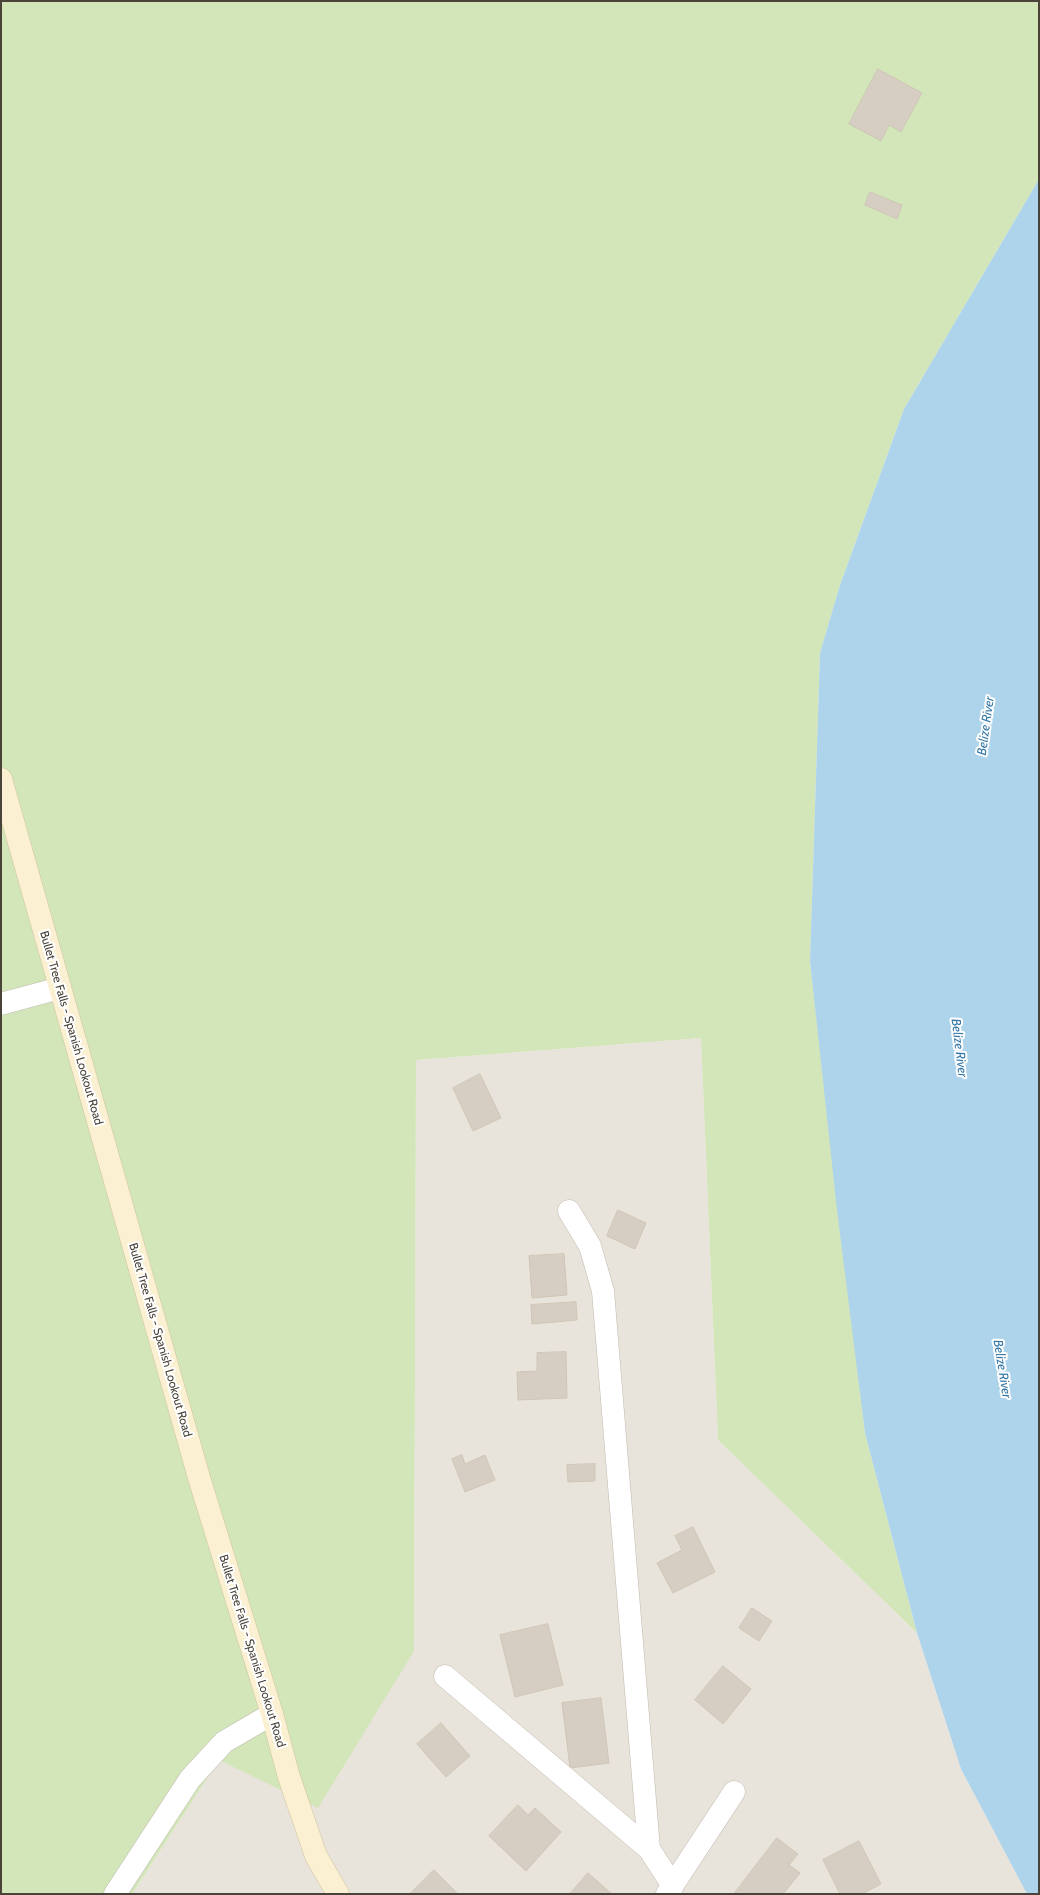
<!DOCTYPE html>
<style>
body{margin:0}
#map{position:relative;width:1040px;height:1895px;overflow:hidden;background:#f5f2ed;font-family:Cabin,sans-serif}
canvas{display:block}
.frame{position:absolute;inset:0;border:2px solid #49433a;pointer-events:none}
</style>
<div id="map">
<canvas width="1040" height="1895"></canvas>
<div class="frame"></div>
</div>
<script>
const context = document.querySelector('canvas').getContext('2d');
context.lineJoin = 'round';
function fill(path, color) { context.fillStyle = color; context.fill(path, 'evenodd'); }
function stroke(path, color, width, dash) { context.strokeStyle = color; context.lineWidth = width; context.lineCap = dash ? 'butt' : 'round'; context.setLineDash(dash || []); context.stroke(path); }
function drawText(font, color, halo, rows, align = 'center') {
  context.font = font + ' Cabin,sans-serif'; context.lineWidth = 4; context.setLineDash([]); context.textBaseline = 'middle'; context.strokeStyle = halo; context.fillStyle = color; for (const [text, x, y, turn = 0] of rows) {
    context.save(); context.translate(x, y); context.rotate((+turn || 0) * Math.PI / 180); context.textAlign = isNaN(turn) ? turn : align; if (halo) context.strokeText(text, 0, 0); context.fillText(text, 0, 0); context.restore();
  }
}
fill(new Path2D(`
 M701,1038l17,402 199,193 44,136 66,125h-895l87,-134 195,-109 2,-591z`), '#e9e4db');
fill(new Path2D(`
 M1,1h1038v178l-135,230 -64,176 -20,68 -10,308 55,472 52,200 -199,-193 -17,-402 -285,22 -2,591 -96,157 -99,-48 -87,134h-131z`), '#d2e6b9');
fill(new Path2D(`
 M1039,179v1715h-12l-66,-125 -44,-136 -52,-200 -28,-223 -27,-249 10,-308 20,-68 64,-176z`), '#aed4ec');
const building = new Path2D(`
 M878,69l44,24 -21,39 -12,-7 -8,16 -32,-17z
 M870,192l32,13 -5,14 -32,-14z
 M480,1074l21,44 -28,13 -20,-43z
 M618,1210l28,13 -11,26 -28,-13z
 M564,1254l3,41 -35,3 -3,-42z
 M576,1302l1,18 -45,4 -1,-19z
 M566,1352l1,46 -49,2 -1,-28 20,-1v-18z
 M462,1455l3,9 20,-9 10,25 -30,12 -13,-33z
 M595,1464v17l-27,1 -1,-17z
 M693,1527l22,45 -42,21 -16,-30 25,-13 -7,-14z
 M752,1608l20,13 -13,20 -20,-13z
 M548,1624l15,61 -48,12 -15,-62z
 M723,1666l28,23 -28,35 -28,-24z
 M601,1698l8,65 -39,5 -8,-65z
 M441,1723l29,33 -24,21 -29,-33z
 M518,1805l10,10 7,-7 26,24 -35,39 -37,-35z
 M777,1838l21,16 -9,11 11,8 -17,21h-49z
 M859,1841l22,43 -19,10h-22l-17,-34z
 M434,1870l24,24h-48z
 M588,1873l24,21h-42z`);
fill(building, '#d6cec3');
stroke(building, '#d0c6b6', 1);
const street = new Path2D(`
 M1,1004l59,-16
 M569,1211l21,35 13,45 46,558 24,37
 M445,1676l204,173
 M115,1894l75,-115 34,-37 48,-28
 M667,1894l67,-102`);
const secondary = new Path2D(`
 M1,779l199,702 72,233 17,63 27,79 22,38`);
stroke(street, '#c0baaf', 23);
stroke(secondary, '#d1c4a0', 23);
stroke(street, '#fff', 22);
stroke(secondary, '#fbf0d1', 22);
drawText('12px', '#49433a', '#fff', [
 ["Bullet Tree Falls - Spanish Lookout Road",71,1028,74],
 ["Bullet Tree Falls - Spanish Lookout Road",160,1340,74],
 ["Bullet Tree Falls - Spanish Lookout Road",252,1651,73]
]);
drawText('italic 13px', '#387aa7', '#fff', [
 ["Belize River",986,726,-82],
 ["Belize River",959,1048,83],
 ["Belize River",1002,1369,81]
]);
</script>
